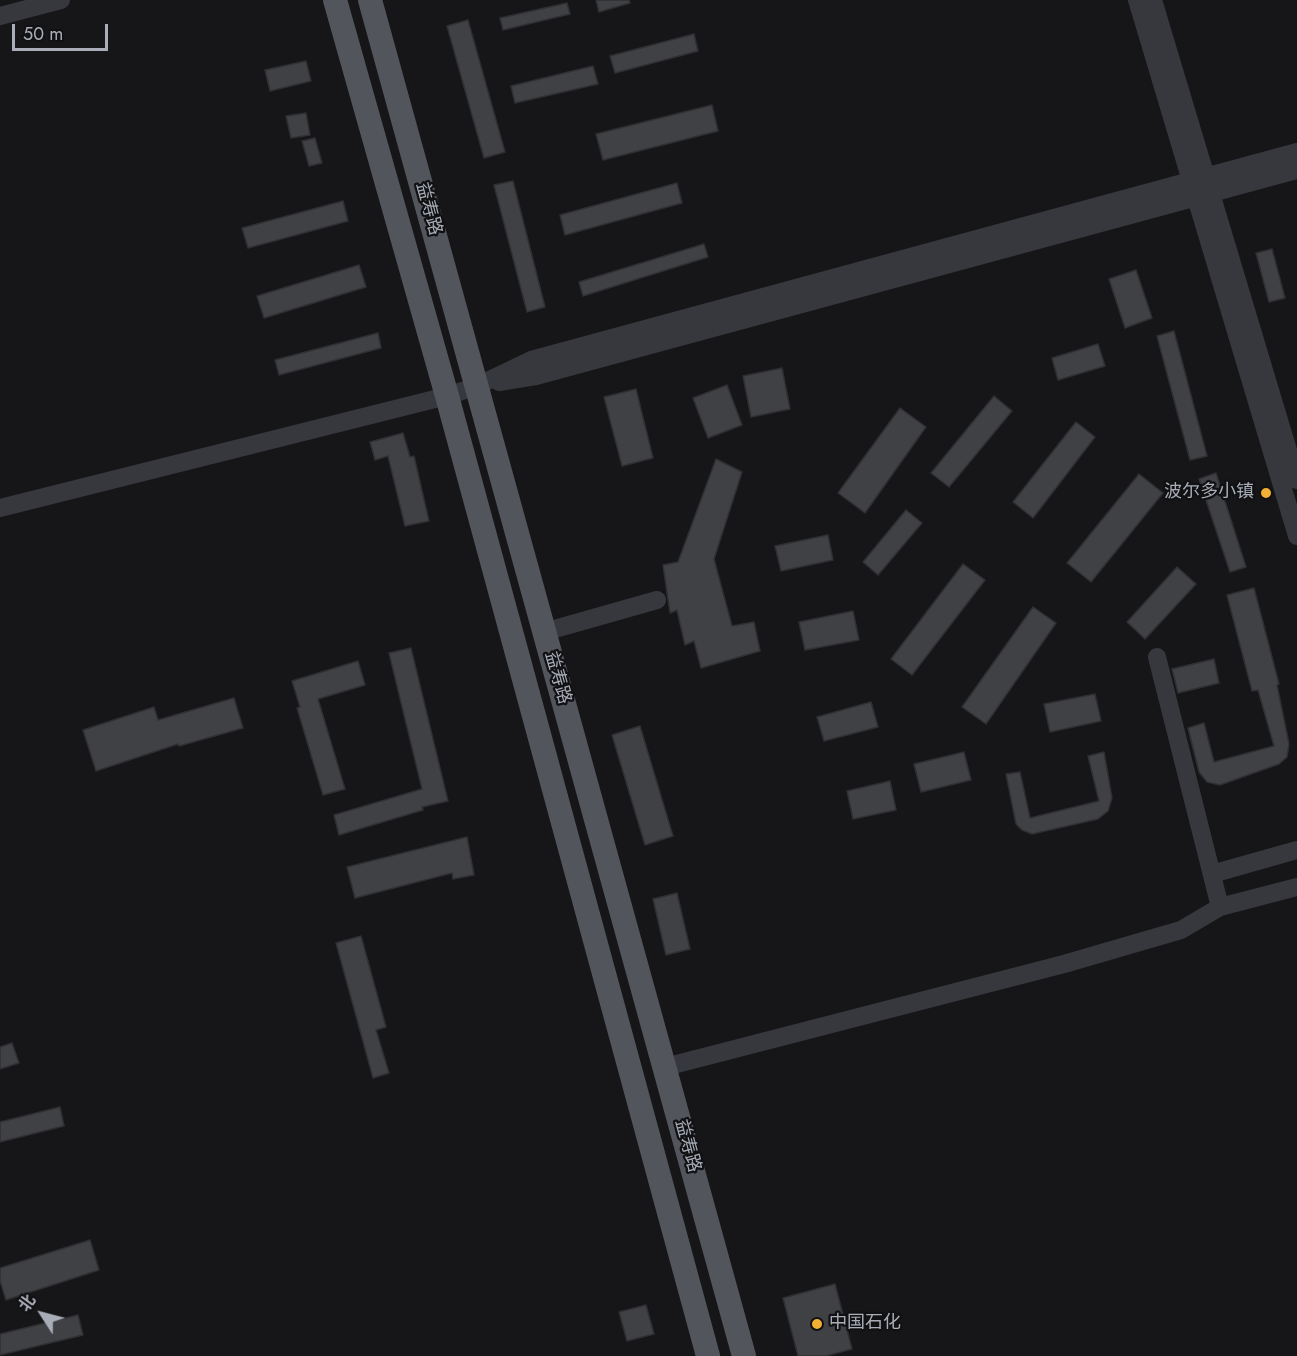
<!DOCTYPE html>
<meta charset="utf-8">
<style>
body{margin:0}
#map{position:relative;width:1297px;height:1356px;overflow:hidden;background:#161618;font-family:Jost,"Noto Sans SC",sans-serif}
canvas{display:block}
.north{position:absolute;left:12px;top:1284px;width:60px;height:60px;-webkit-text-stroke:4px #111113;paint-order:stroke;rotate:306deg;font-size:16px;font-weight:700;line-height:24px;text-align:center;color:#a8adb8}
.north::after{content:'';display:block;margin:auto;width:21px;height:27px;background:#a8adb8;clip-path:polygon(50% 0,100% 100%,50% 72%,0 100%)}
.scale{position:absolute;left:12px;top:24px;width:96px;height:27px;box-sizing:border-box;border:3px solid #a8adb8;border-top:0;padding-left:8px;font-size:18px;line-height:21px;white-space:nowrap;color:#a8adb8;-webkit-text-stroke:4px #111113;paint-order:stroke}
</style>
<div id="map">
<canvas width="1297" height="1356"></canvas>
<div class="north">北</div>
<div class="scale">50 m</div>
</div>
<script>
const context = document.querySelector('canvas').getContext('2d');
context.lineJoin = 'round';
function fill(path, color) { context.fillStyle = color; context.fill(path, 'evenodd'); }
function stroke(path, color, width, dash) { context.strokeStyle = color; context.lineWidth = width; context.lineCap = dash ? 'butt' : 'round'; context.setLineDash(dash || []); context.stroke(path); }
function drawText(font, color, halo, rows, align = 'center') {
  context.font = font + ' Jost,"Noto Sans SC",sans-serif'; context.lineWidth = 4.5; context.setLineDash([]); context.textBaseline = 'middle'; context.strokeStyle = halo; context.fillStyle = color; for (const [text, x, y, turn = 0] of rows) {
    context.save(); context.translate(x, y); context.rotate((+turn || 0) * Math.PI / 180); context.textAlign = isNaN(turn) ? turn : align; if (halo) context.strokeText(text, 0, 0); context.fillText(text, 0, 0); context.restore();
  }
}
const building = new Path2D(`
 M596,0h33l1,3 -31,9z
 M567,3l3,11 -67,16 -3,-12z
 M468,20l37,132 -21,6 -37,-132z
 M694,34l4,17 -83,22 -5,-17z
 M306,61l5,20 -41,10 -5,-21z
 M593,66l5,18 -83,19 -4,-17z
 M712,105l6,26 -115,29 -7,-26z
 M306,113l4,22 -19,3 -5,-22z
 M315,138l7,25 -13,3 -7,-25z
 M513,181l32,126 -18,5 -33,-127z
 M677,183l5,20 -117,32 -5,-20z
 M343,201l5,20 -100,27 -6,-20z
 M704,244l4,13 -125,39 -4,-14z
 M1272,249l13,49 -16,4 -13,-49z
 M359,265l7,22 -102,31 -7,-22z
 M1136,270l16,48 -27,10 -16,-49z
 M1174,331l33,125 -17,4 -33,-124z
 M378,333l3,15 -102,27 -4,-15z
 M1098,344l7,22 -47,14 -6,-22z
 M782,368l8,41 -39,8 -8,-41z
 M727,385l15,40 -34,13 -15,-40z
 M636,389l17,69 -31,8 -18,-69z
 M994,396l18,15 -63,76 -18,-14z
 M900,408l26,19 -61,86 -27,-20z
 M1076,422l19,15 -62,81 -20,-16z
 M403,433l7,24 4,-1 15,65 -24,5 -17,-70 -13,4 -5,-18z
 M716,459l26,13 -28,87 18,67 22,-4 6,29 -59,17 -7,-27 -9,4 -8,-35 -7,3 -7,-48 15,-3z
 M1216,473l30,94 -16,5 -31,-93z
 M1139,474l24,19 -72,89 -24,-19z
 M906,510l16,13 -44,52 -15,-13z
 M828,535l5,25 -52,11 -6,-25z
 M963,564l22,16 -73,95 -21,-16z
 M1177,567l19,17 -51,55 -18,-17z
 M1254,588l25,96 -2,1 12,59 -2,13 -8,7 -59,21 -13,-3 -8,-10 -11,-44 16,-5 10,39 60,-16 -16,-56 -6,1 -25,-96z
 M1033,607l23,16 -70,101 -24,-17z
 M853,611l6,29 -54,10 -6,-28z
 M411,648l37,153 -26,6 1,3 -84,25 -5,-20 88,-26 -33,-136z
 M1214,659l5,24 -41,10 -6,-24z
 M358,661l7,24 -47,14 27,90 -22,6 -26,-87 3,-1 -8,-26z
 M1095,694l6,27 -51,11 -6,-28z
 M234,698l9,30 -64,18 -1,-2 -82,27 -13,-41 71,-23 4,13z
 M871,702l7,25 -54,14 -7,-24z
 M640,726l33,110 -28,9 -33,-110z
 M964,752l7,28 -50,12 -7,-28z
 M1104,752l8,46 -4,13 -10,8 -66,15 -10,-4 -6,-6 -10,-50 14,-2 10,46 69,-17 -11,-45z
 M890,781l6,29 -43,9 -6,-28z
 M467,837l7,38 -21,4 -1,-6 -97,25 -8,-31z
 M677,893l13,56 -24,6 -13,-56z
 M361,936l25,91 -10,3 13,43 -16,5 -37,-135z
 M12,1043l7,20 -19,6v-22z
 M60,1107l4,19 -64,16v-20z
 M90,1240l9,30 -93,30 -6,-19v-13z
 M835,1284l17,65 -26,7h-28l-15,-58z
 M646,1305l8,29 -27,7 -8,-29z
 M78,1315l5,20 -83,20v-21z`);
fill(building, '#404145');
stroke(building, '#303034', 1.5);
stroke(new Path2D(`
 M1137,0l160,536
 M1153,0l144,480
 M0,16l61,-16
 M499,382l37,-6 761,-206
 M0,508l447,-112 30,-10 54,-26 766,-208
 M544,632l113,-32
 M1157,657l63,250
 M1212,874l85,-24
 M665,1067l399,-103 117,-34 39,-23 77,-20`), '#37383d', 18);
stroke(new Path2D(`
 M335,0l112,396 261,960
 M370,0l374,1356`), '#53555c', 24);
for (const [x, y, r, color] of [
 [1266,493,6,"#f2b134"],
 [817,1324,6,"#f2b134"]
]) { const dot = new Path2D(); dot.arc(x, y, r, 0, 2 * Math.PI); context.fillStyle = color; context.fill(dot); stroke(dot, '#111113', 2); }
drawText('18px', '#a8adb8', '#111113', [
 ["益寿路",428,209,75],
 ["益寿路",557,678,74],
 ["益寿路",687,1146,75]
]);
drawText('18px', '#a8adb8', '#111113', [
 ["波尔多小镇",1254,493],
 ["中国石化",829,1324,"left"]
], 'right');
</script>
